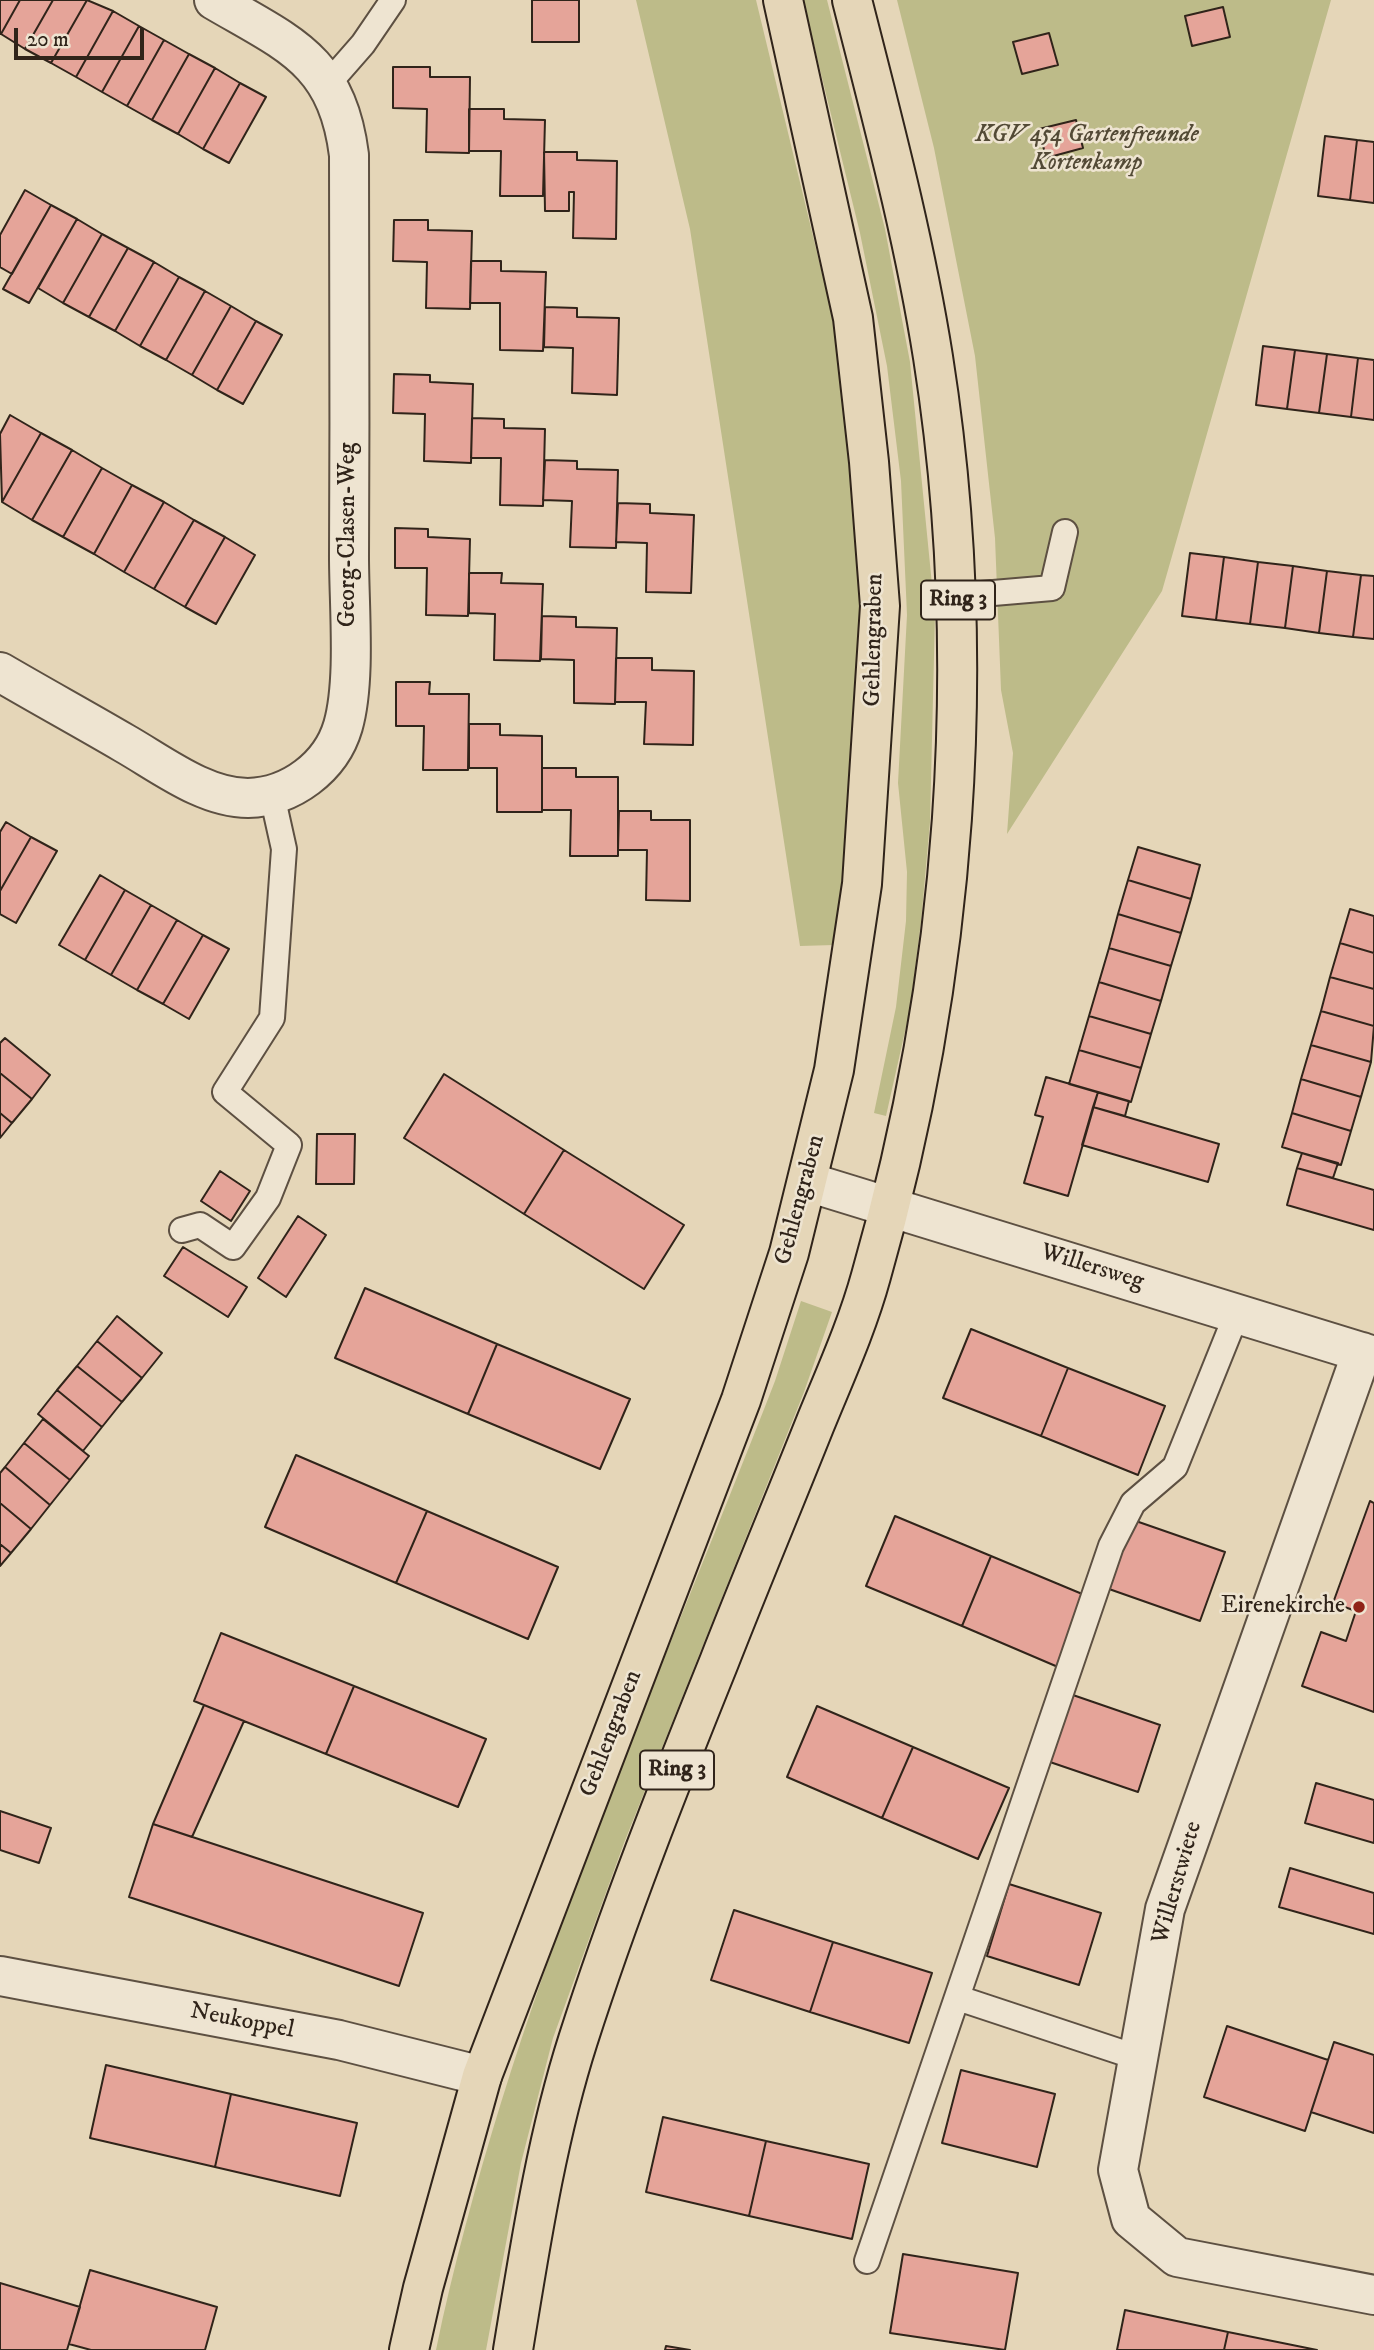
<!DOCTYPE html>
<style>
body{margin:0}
#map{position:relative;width:1374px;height:2350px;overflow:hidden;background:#e5d6b8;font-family:"IM FELL DW Pica",serif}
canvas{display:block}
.scale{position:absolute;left:14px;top:28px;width:130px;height:32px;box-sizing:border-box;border:4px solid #30241a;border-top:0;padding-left:9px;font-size:21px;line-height:24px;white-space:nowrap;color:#30241a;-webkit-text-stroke:5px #eee4d1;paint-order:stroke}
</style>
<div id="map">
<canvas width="1374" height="2350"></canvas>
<div class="scale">20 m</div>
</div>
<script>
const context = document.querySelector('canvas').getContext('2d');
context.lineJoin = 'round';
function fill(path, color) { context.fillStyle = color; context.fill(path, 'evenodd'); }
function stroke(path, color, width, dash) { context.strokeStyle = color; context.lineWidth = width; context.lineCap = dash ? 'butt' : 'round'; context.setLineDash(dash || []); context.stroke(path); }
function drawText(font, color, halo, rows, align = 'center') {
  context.font = font + ' "IM FELL DW Pica",serif'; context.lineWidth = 5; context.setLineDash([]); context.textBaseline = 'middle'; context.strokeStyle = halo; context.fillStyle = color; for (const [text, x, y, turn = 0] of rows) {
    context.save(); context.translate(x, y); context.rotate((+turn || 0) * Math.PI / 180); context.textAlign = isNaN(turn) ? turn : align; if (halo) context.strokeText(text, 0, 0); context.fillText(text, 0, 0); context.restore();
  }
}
fill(new Path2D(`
 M636,0h120l77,319 19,149 12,138 -16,222 -14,117 -34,1 -110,-717z
 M803,0h24l58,229 25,133 25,253 -5,207 -9,100 -11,87 -24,107 -12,-3 22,-106 10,-86 1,-49 -9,-89 9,-168 -6,-134 -14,-115 -27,-133z
 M897,0h434l-169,591 -155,243 6,-81 -12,-63 -6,-152 -20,-182 -41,-208z
 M801,1301l31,11 -28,80 -180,451 -71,195 -32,125 -35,187h-50c71,-336 215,-650 339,-969z`), '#bdbb89');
const building = new Path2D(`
 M0,0h20l-19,34h-1z
 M20,0h33l-28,49 -24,-15z
 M53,0h34l-36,63 -26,-14z
 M87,0l26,11 -37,66 -25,-14z
 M532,0h47v42h-47z
 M1223,7l7,30 -38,9 -7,-30z
 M113,11l26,15 -37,66 -26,-15z
 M139,26l25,14 -37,66 -25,-14z
 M1049,33l9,32 -36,9 -9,-32z
 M164,40l25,14 -37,66 -25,-14z
 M189,54l26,14 -37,66 -26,-14z
 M393,67h37v10h40l-1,76 -43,-1 1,-43 -34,-1z
 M215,68l25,15 -37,66 -25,-15z
 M240,83l26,14 -37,66 -26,-14z
 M469,109h35v10l41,1 -2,76h-43l1,-45h-32z
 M1076,120l7,28 -37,10 -7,-29z
 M1325,136l32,4 -7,60 -32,-4z
 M1357,140l17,2v61l-24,-3z
 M544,152h33v8l40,1 -1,78 -43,-1 1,-46h-5v19h-24z
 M25,190l26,15 -39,69 -12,-7v-32z
 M51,205l26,14 -48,84 -26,-14z
 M77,219l25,15 -39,69 -25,-15z
 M394,220h34v10l44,1 -2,78 -44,-1 1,-46 -34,-1z
 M102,234l26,14 -39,69 -26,-14z
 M128,248l26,14 -39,69 -26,-14z
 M471,261h30v10l45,1 -3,79 -43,-1v-47h-30z
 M154,262l25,15 -39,69 -25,-15z
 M179,277l26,14 -39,69 -26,-14z
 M205,291l26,15 -39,69 -26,-15z
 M231,306l25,15 -39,69 -25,-15z
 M545,307l32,1v9l42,1 -2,77 -45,-2 1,-45 -29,-1z
 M256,321l26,14 -39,69 -26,-14z
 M1263,346l32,4 -8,59 -31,-4z
 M1295,350l32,4 -8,59 -32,-4z
 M1327,354l31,4 -7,59 -32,-4z
 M1358,358l16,2v60l-23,-3z
 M394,374l36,1v7l43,2 -2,79 -47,-2 1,-47 -32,-1z
 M10,415l31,18 -39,69 -2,-68z
 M472,418l32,1v9l41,1 -2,77 -43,-1 1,-47h-30z
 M41,433l31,17 -40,70 -30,-18z
 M72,450l30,18 -39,69 -31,-17z
 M545,460l32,1v8l41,1 -2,78 -46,-1 2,-46 -29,-1z
 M102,468l30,17 -38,69 -31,-17z
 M132,485l32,17 -40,70 -30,-18z
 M164,502l30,18 -40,69 -30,-17z
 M618,503l32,1v9l44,2 -3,78 -45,-1 1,-49 -31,-1z
 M194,520l31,17 -40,70 -31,-18z
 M395,528l33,1v8l42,2 -2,77 -42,-1 1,-47h-32z
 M225,537l30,18 -39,69 -31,-17z
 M1190,553l34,4 -8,63 -34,-4z
 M1224,557l34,5 -8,62 -34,-4z
 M1258,562l35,4 -8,62 -35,-4z
 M1293,566l34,5 -8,62 -34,-5z
 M1327,571l34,4 -8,62 -34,-4z
 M469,573h33l-1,10 42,1 -3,77 -46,-1 1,-46 -26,-1z
 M1361,575l13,1v63l-21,-2z
 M542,616l34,1v10l41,1 -2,76 -41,-1v-43l-33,-1z
 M616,658h36v12l42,1 -1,74 -49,-1 2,-42h-31z
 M396,682h34l-1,12h40l-1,76h-45l1,-44h-28z
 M469,724h31v11l42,1v76h-45v-44h-28z
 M542,768h34v9h42v79h-48l1,-46h-29z
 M619,811h32v9h39v81l-44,-1 1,-50h-29z
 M6,822l25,15 -31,54v-59z
 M31,837l26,14 -41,72 -16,-9v-23z
 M1138,847l62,18 -9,34 -63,-19z
 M100,875l25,15 -40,70 -26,-15z
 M1128,880l63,19 -10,34 -63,-19z
 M125,890l26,15 -40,70 -26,-15z
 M151,905l26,15 -40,70 -26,-15z
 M1350,909l24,7v37l-34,-10z
 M1118,914l63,19 -10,33 -62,-18z
 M177,920l26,15 -40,69 -26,-14z
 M203,935l26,14 -40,70 -26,-15z
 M1340,943l34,10v36l-44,-12z
 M1109,948l62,18 -10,35 -62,-19z
 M1330,977l44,12v37l-53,-15z
 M1099,982l62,19 -10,33 -62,-18z
 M1321,1011l53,15 -3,36 -60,-17z
 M1089,1016l62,18 -10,34 -62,-18z
 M5,1038l45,37 -18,24 -32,-26v-30z
 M1311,1045l60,17 -10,35 -60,-18z
 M1079,1050l62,18 -10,34 -62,-18z
 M0,1073l32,26 -20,24 -12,-10z
 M444,1074l120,76 -40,64 -120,-76z
 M1046,1077l52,15 -30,104 -44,-13 19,-66 -8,-2z
 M1301,1079l60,18 -10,34 -59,-18z
 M1098,1092l31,9 -4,15 -32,-9z
 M1093,1107l126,37 -11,38 -126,-37z
 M0,1113l12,10 -12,15z
 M1292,1113l59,18 -10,34 -59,-18z
 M317,1134h38l-1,50h-38z
 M564,1150l120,75 -40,64 -120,-75z
 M1302,1153l36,10 -5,15 -36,-10z
 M1297,1168l77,22v40l-87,-25z
 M220,1171l30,20 -19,30 -30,-20z
 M298,1216l28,19 -40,62 -28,-19z
 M183,1247l64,40 -19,30 -64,-41z
 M365,1288l132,56 -29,70 -133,-56z
 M117,1316l45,37 -20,25 -45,-37z
 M971,1329l97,39 -27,68 -98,-38z
 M97,1341l45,37 -20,24 -45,-36z
 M497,1344l133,55 -30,70 -132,-55z
 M77,1366l45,36 -20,25 -45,-37z
 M1068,1368l97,38 -27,69 -97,-39z
 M57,1390l45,37 -19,24 -45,-37z
 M43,1419l46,37 -19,24 -46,-37z
 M24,1443l46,37 -20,25 -45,-38z
 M296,1455l131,56 -31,72 -131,-56z
 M5,1467l45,38 -19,24 -31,-26v-30z
 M1370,1501l4,2v209l-72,-26 19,-54 25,9 10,-30 -23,-8z
 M0,1503l31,26 -20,24 -11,-9z
 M427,1511l131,56 -30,72 -132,-56z
 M895,1516l96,40 -29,70 -96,-40z
 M1133,1520l92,32 -25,69 -91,-32z
 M0,1544l11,9 -11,13z
 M991,1556l96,40 -29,71 -96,-41z
 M221,1633l133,53 -28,68 -132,-53z
 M354,1686l132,53 -28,68 -132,-53z
 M1070,1694l90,31 -22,67 -91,-31z
 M204,1705l40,16 -52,116 -39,-13z
 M817,1706l96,41 -31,71 -95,-41z
 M913,1747l96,41 -31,71 -96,-41z
 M1316,1783l58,17v43l-69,-20z
 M0,1811l51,17 -12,35 -39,-13z
 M153,1824l270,89 -24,73 -270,-89z
 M1290,1868l84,25v41l-95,-27z
 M1009,1884l92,29 -22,72 -92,-29z
 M734,1910l99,32 -23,70 -99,-32z
 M833,1942l99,31 -23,70 -99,-31z
 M1227,2026l101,34 -23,71 -101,-34z
 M1334,2042l40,13v78l-63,-21z
 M106,2065l125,29 -16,73 -125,-29z
 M961,2070l94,24 -18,73 -95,-24z
 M231,2094l126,29 -17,73 -125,-29z
 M663,2117l103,24 -17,75 -103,-24z
 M766,2141l103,23 -17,75 -103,-23z
 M903,2254l115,19 -13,77 -115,-17z
 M90,2270l127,37 -12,43h-114l-22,-6z
 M0,2283l80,24 -13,43h-67z
 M1125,2310l103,22 -4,18h-107z
 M1228,2332l89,18h-93z
 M666,2346l24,4h-25z`);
fill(building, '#e5a499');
stroke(building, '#30241a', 2);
const lane = new Path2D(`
 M328,84l35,-40 30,-44
 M958,596l94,-8 13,-56
 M182,1230l18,-5 33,22 35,-49 21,-53 -64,-53 47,-74 12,-169 -12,-54
 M958,1998l181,60
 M867,2261l244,-715 22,-43 42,-36 62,-154`);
const street = new Path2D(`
 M0,672c41,24 83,47 124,71 37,21 80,55 124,55 43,-1 83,-31 95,-72 13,-45 6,-120 6,-169 1,-134 0,-268 0,-402 -12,-95 -60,-111 -135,-155
 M808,1182l566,174
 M1362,1352l-197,557 -47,261 13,49 46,38 197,38
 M0,1976l339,64 143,36`);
const primary = new Path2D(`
 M409,2350l14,-62 59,-212 259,-676 48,-147 45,-183 28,-186 18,-278 -11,-144 -16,-144 -70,-318
 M513,2350c17,-103 33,-210 65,-310 41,-128 91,-254 141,-378 31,-79 64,-158 96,-238 20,-49 42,-97 56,-148 85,-296 110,-615 62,-919 -19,-120 -51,-239 -81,-357`);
stroke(lane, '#5d5042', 28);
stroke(street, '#5d5042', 42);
stroke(primary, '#30241a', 42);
stroke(lane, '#eee4d1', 24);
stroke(street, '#eee4d1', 38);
stroke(primary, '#e5d6b8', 38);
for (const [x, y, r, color] of [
 [1359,1607,7,"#8f2418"]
]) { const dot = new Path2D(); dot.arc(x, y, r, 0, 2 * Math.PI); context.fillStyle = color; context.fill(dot); stroke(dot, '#eee4d1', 2.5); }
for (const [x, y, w] of [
 [958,600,74],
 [677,1770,74]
]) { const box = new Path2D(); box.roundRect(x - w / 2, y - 19.5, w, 39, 5); context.fillStyle = '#eee4d1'; context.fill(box); stroke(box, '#30241a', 2); }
drawText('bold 23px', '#30241a', null, [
 ["Ring 3",958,600],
 ["Ring 3",677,1770]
]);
drawText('italic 24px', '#534a36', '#eee4d1', [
 ["KGV 454 Gartenfreunde",1087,136],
 ["Kortenkamp",1087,164]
]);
drawText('24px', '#30241a', '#eee4d1', [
 ["Georg-Clasen-Weg",349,535,-90],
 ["Gehlengraben",875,640,-89],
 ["Gehlengraben",801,1200,-75],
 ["Willersweg",1092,1268,17],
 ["Gehlengraben",612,1734,-69],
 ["Willerstwiete",1178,1883,-74],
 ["Neukoppel",242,2022,11]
]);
drawText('24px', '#30241a', '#eee4d1', [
 ["Eirenekirche",1345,1607]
], 'right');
</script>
